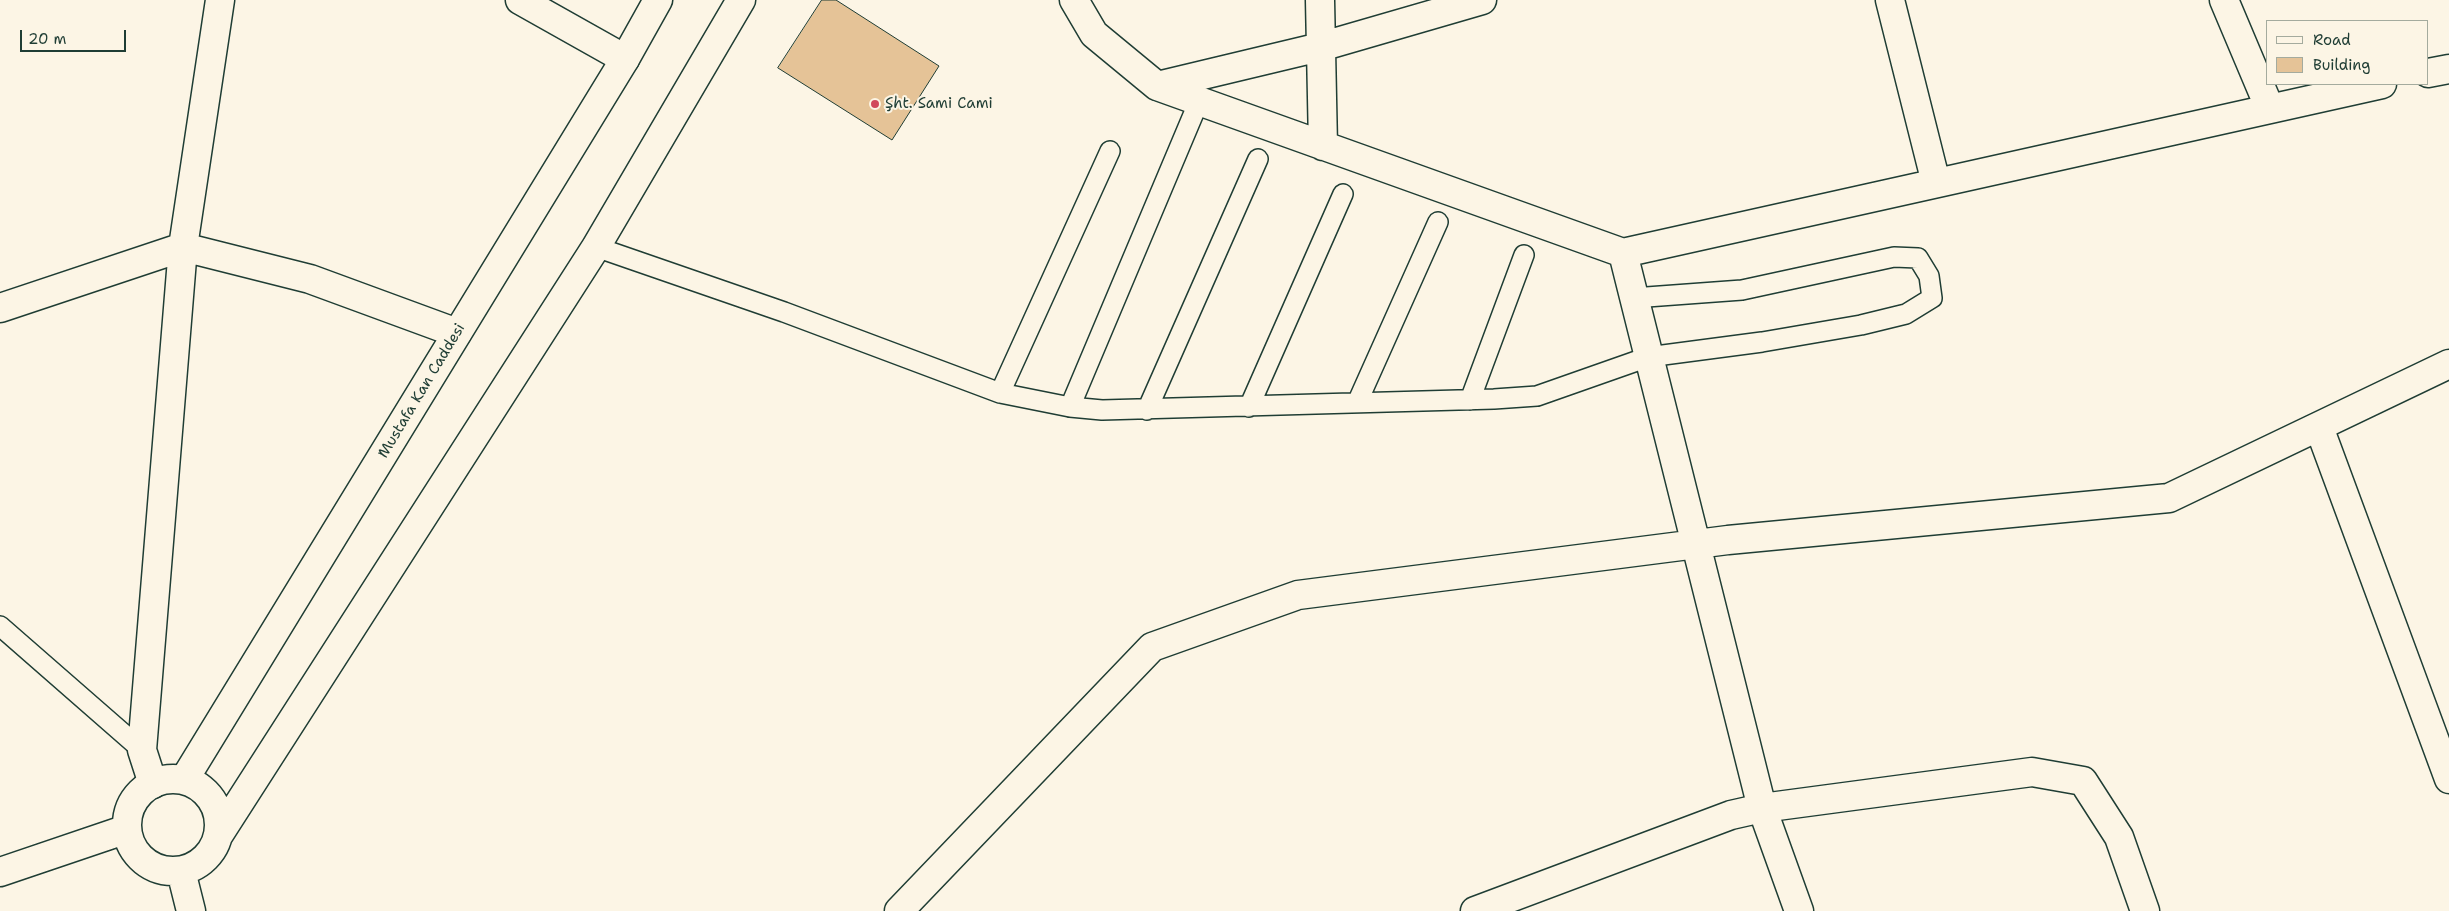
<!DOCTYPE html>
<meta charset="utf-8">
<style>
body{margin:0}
#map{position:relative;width:2449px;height:911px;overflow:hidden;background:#fcf5e5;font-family:"Shantell Sans",sans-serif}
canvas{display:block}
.legend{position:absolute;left:2266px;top:20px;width:162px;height:65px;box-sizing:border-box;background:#fcf5e5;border:1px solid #a4ab9e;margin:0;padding:6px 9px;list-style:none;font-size:15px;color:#1f3d34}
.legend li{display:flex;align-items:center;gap:10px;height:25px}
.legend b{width:25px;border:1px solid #a4ab9e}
.scale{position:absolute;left:20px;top:30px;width:106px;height:22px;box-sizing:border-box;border:2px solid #1f3d34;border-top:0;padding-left:6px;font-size:15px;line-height:18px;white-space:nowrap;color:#1f3d34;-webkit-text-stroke:4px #fcf5e5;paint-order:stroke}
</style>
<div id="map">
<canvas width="2449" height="911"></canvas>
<ul class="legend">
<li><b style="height:6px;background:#fcf5e5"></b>Road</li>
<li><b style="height:14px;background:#e5c397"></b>Building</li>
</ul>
<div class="scale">20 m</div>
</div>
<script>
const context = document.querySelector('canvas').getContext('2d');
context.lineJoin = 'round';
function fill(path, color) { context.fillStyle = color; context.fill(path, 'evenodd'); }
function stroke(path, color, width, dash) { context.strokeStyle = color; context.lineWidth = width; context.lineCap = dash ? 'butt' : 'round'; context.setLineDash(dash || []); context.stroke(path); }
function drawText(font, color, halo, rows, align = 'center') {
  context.font = font + ' "Shantell Sans",sans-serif'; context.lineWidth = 4; context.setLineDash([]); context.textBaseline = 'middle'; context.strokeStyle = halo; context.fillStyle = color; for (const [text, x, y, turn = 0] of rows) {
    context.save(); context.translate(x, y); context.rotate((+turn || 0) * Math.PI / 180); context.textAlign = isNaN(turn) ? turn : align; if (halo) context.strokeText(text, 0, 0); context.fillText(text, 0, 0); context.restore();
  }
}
const building = new Path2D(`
 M822,0h14l103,66 -47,74 -114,-72z`);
fill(building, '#e5c397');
stroke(building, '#1f3d34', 1);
const lane = new Path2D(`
 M596,247l188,65 216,81 70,14 32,3 392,-11 43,-3 111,-39 114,-15 99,-17 45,-11 26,-16 -3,-22 -11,-18 -24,-1 -152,33 -109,8
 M1000,393l110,-242
 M1470,400l54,-145
 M1357,403l81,-181
 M1070,407l129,-306
 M1249,407l94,-213
 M1147,410l111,-251
 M0,626l142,124`);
const street = new Path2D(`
 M520,0l105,59
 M1074,0l20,34 63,52 466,167 759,-169
 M1320,0l3,146
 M1890,0l46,183
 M2224,0l46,109
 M2428,73l21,-4
 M1157,86l163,-39 162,-47
 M1623,253l139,555 37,103
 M0,308l183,-61 127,32 147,54
 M2319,427l130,352
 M153,784l-11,-34 41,-503 37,-247
 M899,911l253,-264 146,-52 430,-55 441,-42 280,-134
 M1475,911l256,-96 31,-7 270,-36 51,9 36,56 26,74`);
const secondary = new Path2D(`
 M127 825a46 46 0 1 1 92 0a46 46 0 1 1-92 0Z
 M184,780l441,-721 33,-59
 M218,836l378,-589 145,-247
 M181,871l10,40
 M0,872l127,-43`);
stroke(lane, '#1f3d34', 22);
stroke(street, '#1f3d34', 31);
stroke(secondary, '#1f3d34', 31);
stroke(lane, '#fcf5e5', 19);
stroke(street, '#fcf5e5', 28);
stroke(secondary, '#fcf5e5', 28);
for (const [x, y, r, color] of [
 [875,104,5,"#d1495b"]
]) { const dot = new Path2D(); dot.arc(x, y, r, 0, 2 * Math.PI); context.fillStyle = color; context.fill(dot); stroke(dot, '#fcf5e5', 2); }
drawText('15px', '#1f3d34', '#fcf5e5', [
 ["Şht. Sami Cami",885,104]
], 'left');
drawText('15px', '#1f3d34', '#fcf5e5', [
 ["Mustafa Kan Caddesi",422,391,-59]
]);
</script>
